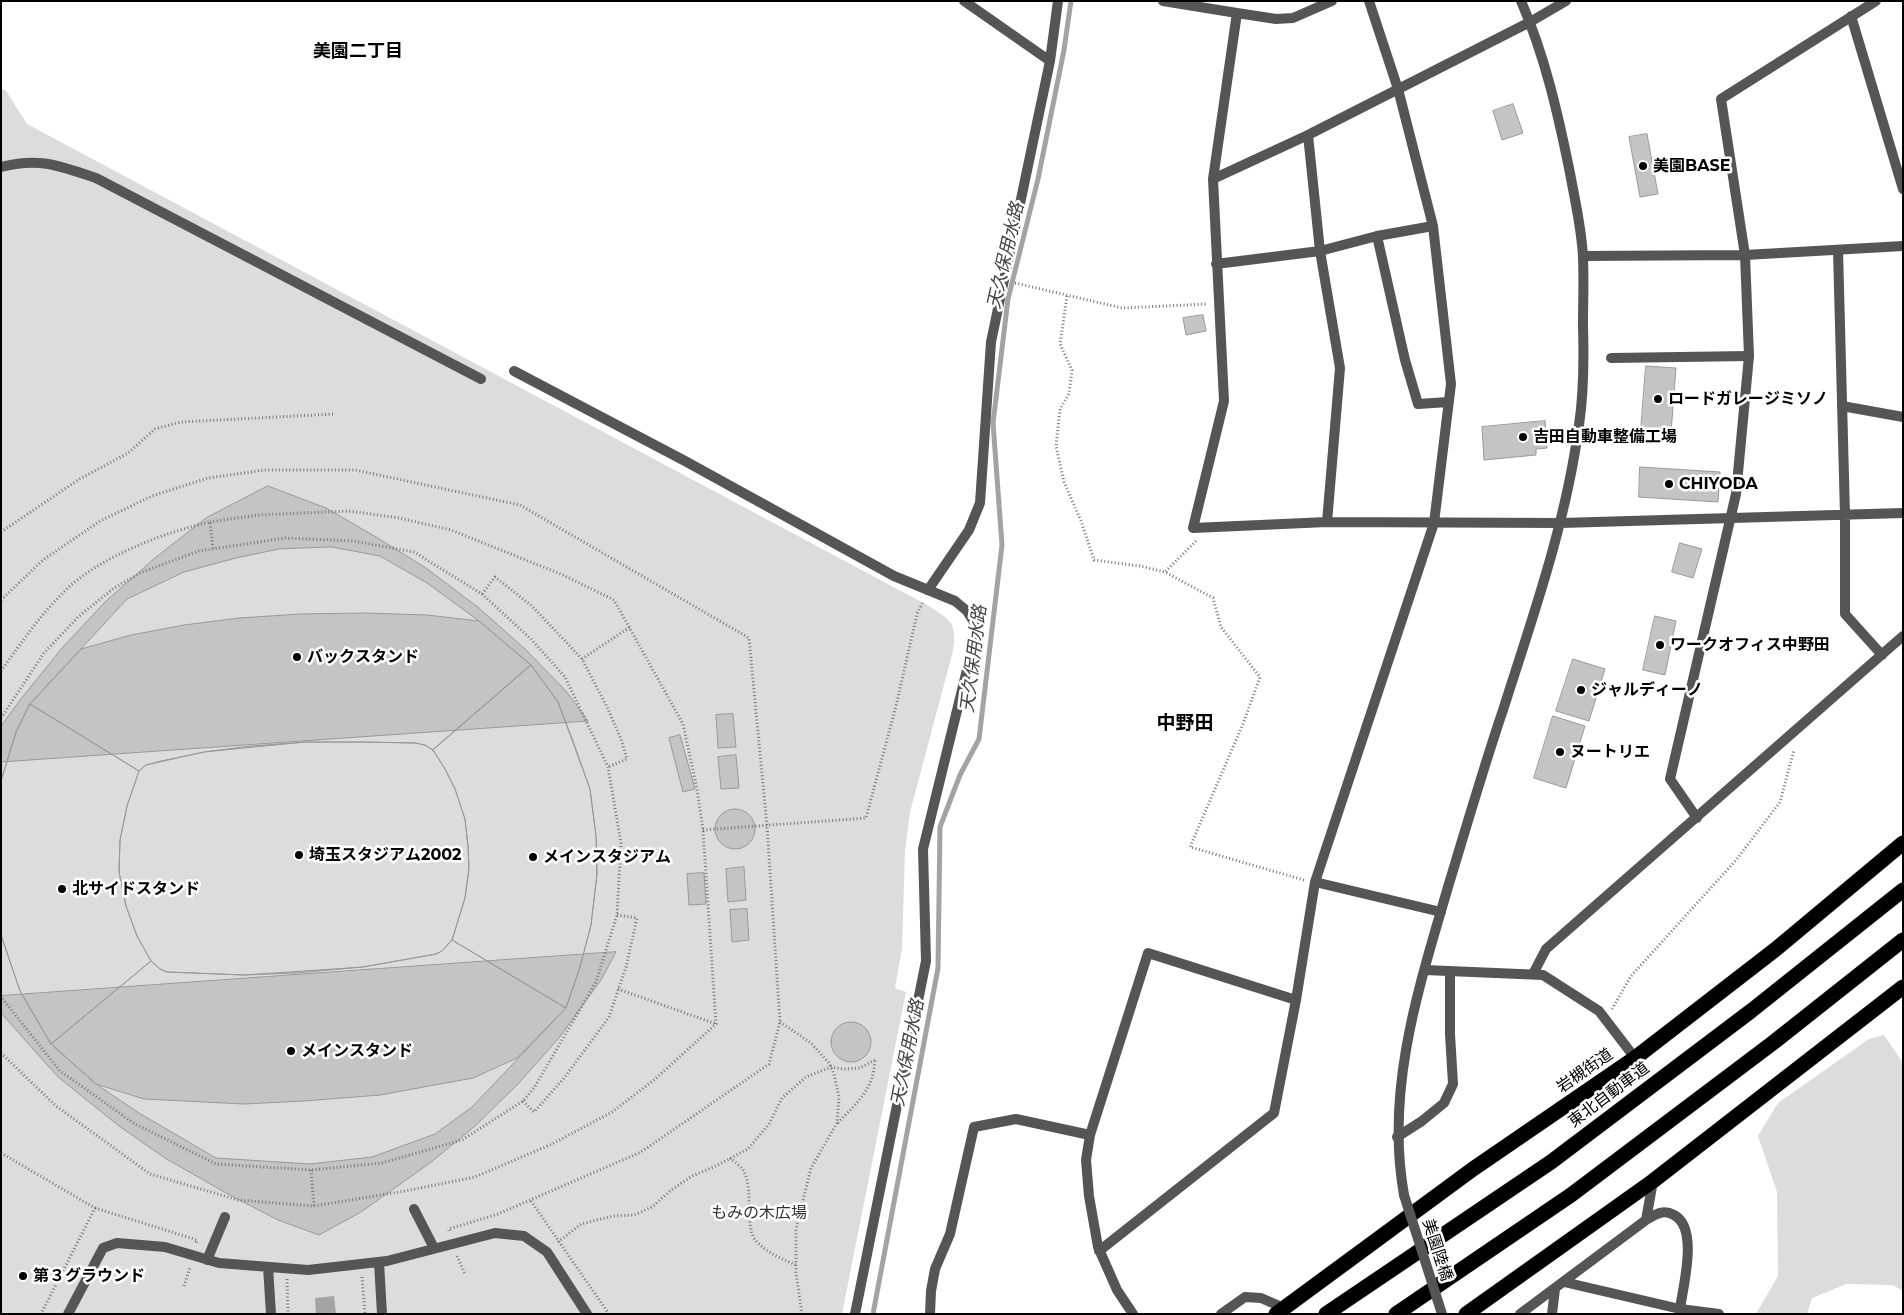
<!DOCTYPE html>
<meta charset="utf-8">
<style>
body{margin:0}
#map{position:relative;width:1904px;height:1315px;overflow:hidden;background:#fff;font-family:Montserrat,sans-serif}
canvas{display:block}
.frame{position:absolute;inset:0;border:2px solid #000;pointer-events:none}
</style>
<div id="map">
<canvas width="1904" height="1315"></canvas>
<div class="frame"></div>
</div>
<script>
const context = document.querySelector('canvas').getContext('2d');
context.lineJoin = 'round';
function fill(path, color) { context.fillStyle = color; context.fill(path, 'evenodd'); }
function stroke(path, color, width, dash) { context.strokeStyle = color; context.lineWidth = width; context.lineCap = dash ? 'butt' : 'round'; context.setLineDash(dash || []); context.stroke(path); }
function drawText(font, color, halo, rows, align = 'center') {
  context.font = font + ' Montserrat,"Noto Sans JP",sans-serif'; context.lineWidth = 5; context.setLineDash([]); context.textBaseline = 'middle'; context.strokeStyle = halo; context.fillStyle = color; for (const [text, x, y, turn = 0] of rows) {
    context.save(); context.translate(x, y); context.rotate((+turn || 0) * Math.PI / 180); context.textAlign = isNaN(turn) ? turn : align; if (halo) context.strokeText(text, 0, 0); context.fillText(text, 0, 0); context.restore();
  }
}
fill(new Path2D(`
 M1,88l5,3 21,33 902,482c22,15 28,16 24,45l-43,161 -5,39 -3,97 -7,40 11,4 -64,322h-841z
 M1884,1035l19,28v228l-10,-6 -47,-1 -34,14 -5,16h-51l22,-38 -1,-84 -19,-56 20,-33 91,-64z`), '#dcdcdc');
fill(new Path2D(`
 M334,1296l2,18h-20l-1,-16z`), '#a3a3a3');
stroke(new Path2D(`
 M873,1314l65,-346 2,-141 20,-52 19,-36 23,-194 -9,-122 15,-124 30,-120 26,-129 7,-49`), '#a3a3a3', 5);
const building = new Path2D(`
 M1513,104l10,29 -21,7 -9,-29z
 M1647,134l11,60 -18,3 -11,-60z
 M1203,315l3,16 -20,4 -3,-17z
 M1646,366l30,2 -5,65 -30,-3z
 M1545,421l2,27 -11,1v6l-52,5 -2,-33z
 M1640,467l80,5 -2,30 -79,-5z
 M268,486l58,22 50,29 50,31 53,40 46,41 41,42 22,30 -587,41v-36l19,-26 42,-52 44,-47 49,-43 51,-40z
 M1680,543l22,6 -9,29 -21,-6z
 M332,547l48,9 47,27 52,38 52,44 -98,85 -8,-5 -10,-2 -51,-1h-58l-55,4 -47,6 -43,9 -15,4 -7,6 -109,-67 97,-105 57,-27 52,-14 43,-9z
 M366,613l61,2 52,6 52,44 27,37 32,87 6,47 1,38 -6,51 -11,42 -14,41 -49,50 -44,20 -93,17 -76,6 -60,3 -100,-5 -48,-15 -45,-40 -31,-53 -19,-56v-154l15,-49 14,-28 51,-55 50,-14 53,-10 55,-7 62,-4zM306,742h58l51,1 10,2 8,5 12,19 10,20 10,30 3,27 1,22 -4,30 -13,42 -10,11 -6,3 -73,13 -119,8 -77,-3 -7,-3 -9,-8 -14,-25 -11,-30 -7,-34 1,-32 7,-34 12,-35 7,-6 58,-13z
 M1655,616l21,5 -11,54 -22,-5z
 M1573,659l32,10 -16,52 -33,-10z
 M531,665l27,37 15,39 17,48 6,47 1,38 -6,51 -11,42 -14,41 -114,-68 13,-42 4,-30 -1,-22 -3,-27 -10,-30 -10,-20 -12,-19z
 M30,704l109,67 -12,35 -7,34 -1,32 7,34 11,30 14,25 -100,83 -31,-53 -19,-56v-154l15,-49z
 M733,714l3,33 -18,1 -2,-33z
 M1553,716l32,10 -19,62 -32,-10z
 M680,735l15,54 -12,3 -14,-54z
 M736,755l3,33 -18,1 -3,-32z
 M715 829a20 20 0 1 1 40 0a20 20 0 1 1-40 0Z
 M744,867l2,33 -18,2 -2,-33z
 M704,873l2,31 -17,1 -2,-31z
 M747,909l2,31 -17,2 -2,-32z
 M452,940l114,68 -94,99 -37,27 -63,23 -62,7 -94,-6 -77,-45 -43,-29 -45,-40 100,-83 9,8 7,3 77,3 52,-2 67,-6 73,-13 6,-3z
 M616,952l-15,28 -42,58 -42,47 -43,42 -44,36 -69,49 -42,23 -41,-15 -52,-27 -61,-35 -46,-32 -61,-49 -57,-64v-17z
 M831 1042a20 20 0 1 1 40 0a20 20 0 1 1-40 0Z`);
fill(building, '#c4c4c4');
stroke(building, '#999', 1);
const highway = new Path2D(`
 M1276,1314l197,-145 162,-111 141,-109 127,-106
 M1326,1314l225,-152 200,-151 152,-121
 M1396,1314l175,-119 203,-153 129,-102
 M1466,1314l187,-133 250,-194`);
stroke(highway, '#dbdbdb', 16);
stroke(new Path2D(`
 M1015,283l107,25 86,-4
 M1067,296l-7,48 12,26 -3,24 -9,15 -4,37 8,36 17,39 13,39 46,6 25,6
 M1,532l77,-52 50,-27 27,-24 26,-7 153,-8
 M1196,541l-31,31 48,26 8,29 39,50 -17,47 -53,123 114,33
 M482,594l13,-17 37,29 50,53 25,48 14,32 6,20 -19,8
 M1,600l42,-40 57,-39 52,-25 56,-18 57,-8h90l165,35 229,133 18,188 13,196 -11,42 -128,88 -143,62 -49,15v2
 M582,659l48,-32
 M1,671c21,-29 41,-59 68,-84 34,-31 96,-55 141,-65l3,27
 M1,718l43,-65 34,-36 36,-29 28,-16 57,-21 86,-13 69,3 60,11 68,42 49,45 34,38 43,90 13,76 -4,72 -21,67 -62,106 -11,13 -61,39 -80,23 -71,7 -95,-6 -81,-40 -75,-53 -59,-74
 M703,830l163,-12 30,-112 21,-92 6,-12
 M618,989l98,35
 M1612,1009l19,-33 106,-117 43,-57 14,-52
 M780,1022l31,21 18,20 5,11 5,23 -2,26 -26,45 -15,61v44l6,41
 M1,1053l55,53 94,68 88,26 76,6 91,-15 70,-14 77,-33 60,-32 42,-32 62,-56 -13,-194 -6,-41 -14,-65 -69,-124 -51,-25 -112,-45 -52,-12 -50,-7 -91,4 -48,7
 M523,1101l11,11 31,-35 44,-60 17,-50 11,-49 -20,-3
 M838,1123c20,-22 35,-32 37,-63
 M1,1153l94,55 -54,106
 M730,1158c5,4 12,9 14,14 10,18 0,55 12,69 11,12 26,18 40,24
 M311,1170l3,36
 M531,1201l78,113
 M95,1208l102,32 -1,3
 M558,1242l23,-18 32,-8 21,-1 18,-8 18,-16 22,-15 24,-10 32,-17 21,-25 13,-26 24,-21 25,-10 13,2 16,-1 15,-8
 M457,1256l8,18
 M362,1277l3,37
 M287,1279l1,35
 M184,1286l6,-18`), '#777', 3, [1, 2.5]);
stroke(new Path2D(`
 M1,167c40,-10 58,-1 95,11l385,201
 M1611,358l138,-2
 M514,371l171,90 209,115 61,25 12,10 7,11 2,11 -53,216 3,112 -71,353
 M1397,1137l25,-16 22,-18 9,-19 -3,-50v-63
 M414,1209l20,39
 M207,1260l18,-43
 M379,1262l3,52
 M268,1267l3,47
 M68,1314l35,-66 14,-5 48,4 54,16 89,7 79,-9 108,-28 29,3 23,16 40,62`), '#555', 10);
stroke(new Path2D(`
 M964,1l86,60
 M1163,1l74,12
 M1332,1l-39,17 -17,1 -39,-6 -24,166 11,222 -31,127 134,-6 234,1 342,-10
 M1851,16l52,173
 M1308,135l12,116 20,117 -13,154
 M1213,179l95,-44 222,-113 36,-21
 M1377,236l28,124 13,44 30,-2
 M1838,250l7,265v99l37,41
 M1583,256l162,-1 158,-9
 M1216,264l104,-13 57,-15 56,-10
 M1842,406l61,11
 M928,590l41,-60 11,-27 11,-161 59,-281 8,-60
 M1697,818l-27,-39 66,-285 13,-138 -4,-101 -24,-156 155,-98
 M1315,882l126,30
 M1425,970l118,5 56,36 36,47
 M1533,974l13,-25 357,-313
 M1404,1195c-19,-106 15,-208 44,-308 18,-59 35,-118 55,-177 30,-94 63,-187 76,-285 5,-33 5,-66 4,-99 0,-23 1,-45 0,-68 -1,-28 -8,-57 -13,-85 -12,-59 -25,-117 -49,-172
 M1646,1220c10,-6 17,-11 28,-5 25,13 9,71 6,94
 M1099,1251l175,-138 22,-113 19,-118 119,-359 17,-139 -18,-158 -35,-137 -29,-88
 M1564,1282l116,27 39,5
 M930,1314l1,-23 4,-22 15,-35 24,-107 42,-8 74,16
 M1133,1314l-16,-24 -19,-43 -9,-51 -3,-36 4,-25 58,-182 148,47
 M1221,1314l24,-17 16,1 23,10
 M1520,1314l126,-94 7,-39
 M1552,1314l3,-25`), '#555', 10);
stroke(highway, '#000', 15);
stroke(new Path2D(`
 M1404,1195l38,119`), '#555', 10);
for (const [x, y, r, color] of [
 [1643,166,5,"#000"],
 [1658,399,5,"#000"],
 [1523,437,5,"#000"],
 [1669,484,5,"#000"],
 [1660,645,5,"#000"],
 [297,657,5,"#000"],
 [1581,690,5,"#000"],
 [1560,752,5,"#000"],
 [299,855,5,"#000"],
 [533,857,5,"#000"],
 [62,889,5,"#000"],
 [291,1051,5,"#000"],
 [23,1276,5,"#000"]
]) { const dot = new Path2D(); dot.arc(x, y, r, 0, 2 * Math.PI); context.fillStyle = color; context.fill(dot); stroke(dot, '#fff', 2); }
drawText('bold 16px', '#000', '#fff', [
 ["美園BASE",1653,166],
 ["ロードガレージミソノ",1668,399],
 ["吉田自動車整備工場",1533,437],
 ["CHIYODA",1679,484],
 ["ワークオフィス中野田",1670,645],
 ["バックスタンド",307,657],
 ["ジャルディーノ",1591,690],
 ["ヌートリエ",1570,752],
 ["埼玉スタジアム2002",309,855],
 ["メインスタジアム",543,857],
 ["北サイドスタンド",72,889],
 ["メインスタンド",301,1051],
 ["第３グラウンド",33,1276]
], 'left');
drawText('16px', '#000', '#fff', [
 ["岩槻街道",1585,1071,-35],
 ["東北自動車道",1609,1095,-37],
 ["美園陸橋",1437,1250,72]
]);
drawText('16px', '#333', '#fff', [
 ["もみの木広場",759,1213]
]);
drawText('bold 18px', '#000', '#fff', [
 ["美園二丁目",358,52]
]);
drawText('italic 18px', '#444', '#fff', [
 ["天久保用水路",1006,256,-77],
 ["天久保用水路",974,659,-83],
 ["天久保用水路",908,1053,-79]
]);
drawText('bold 19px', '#000', '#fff', [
 ["中野田",1185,723]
]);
</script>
